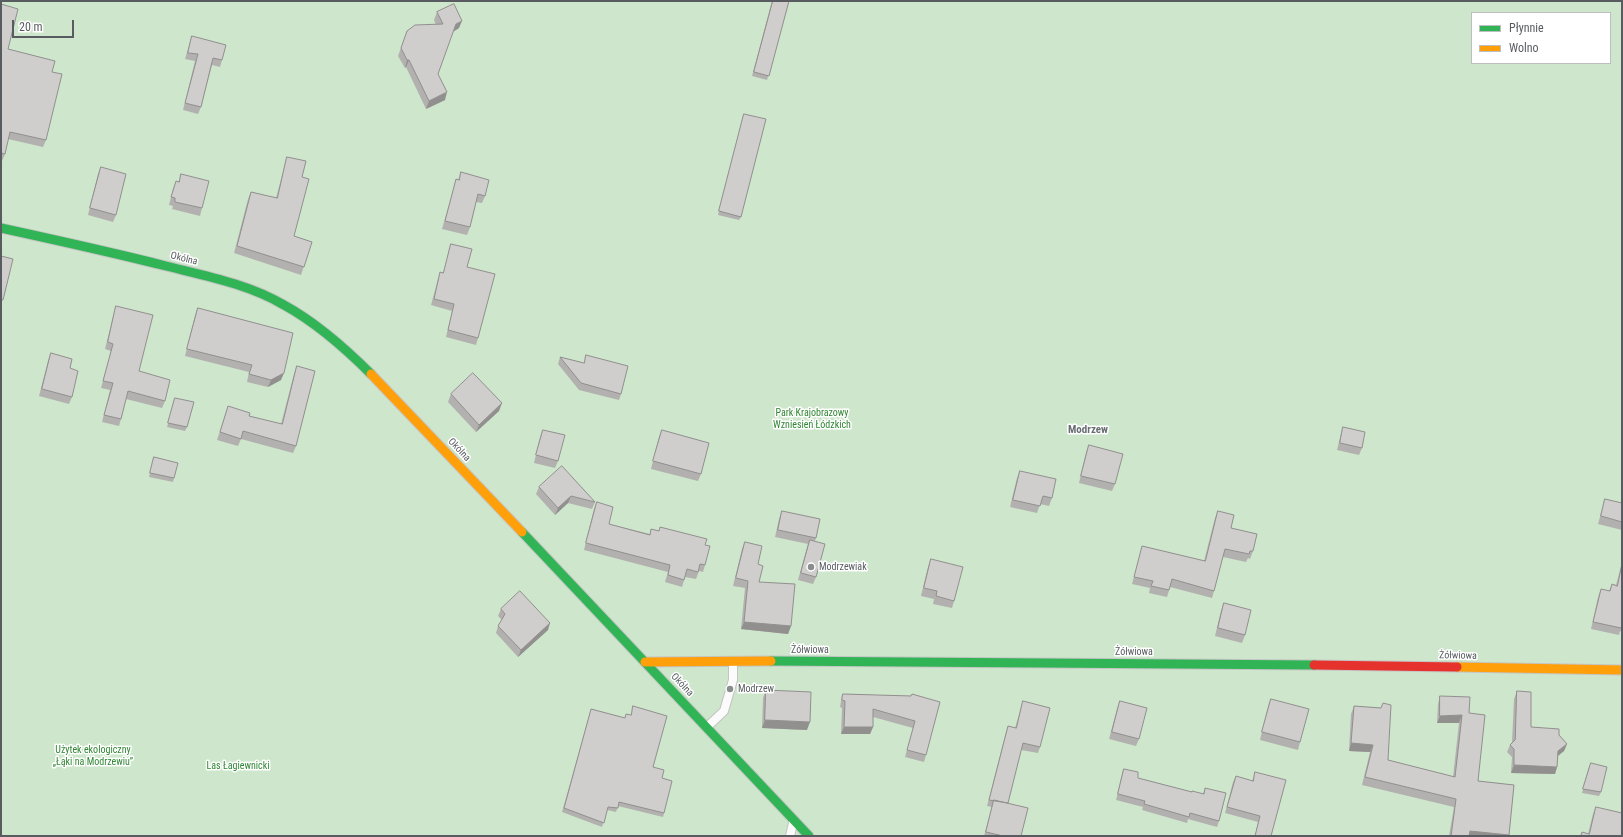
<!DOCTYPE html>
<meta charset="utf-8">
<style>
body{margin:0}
#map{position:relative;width:1623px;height:837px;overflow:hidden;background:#e8e7e2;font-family:"Roboto Condensed",sans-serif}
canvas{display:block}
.frame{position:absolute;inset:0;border:2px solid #585c60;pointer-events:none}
.legend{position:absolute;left:1471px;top:12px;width:140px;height:52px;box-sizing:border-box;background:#fff;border:1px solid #bcbebf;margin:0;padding:5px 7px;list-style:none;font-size:12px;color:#585c60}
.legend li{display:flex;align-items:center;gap:8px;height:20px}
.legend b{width:20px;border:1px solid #bcbebf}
.scale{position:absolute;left:12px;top:20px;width:62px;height:18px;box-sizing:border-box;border:2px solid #585c60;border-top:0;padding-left:5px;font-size:12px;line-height:14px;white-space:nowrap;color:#585c60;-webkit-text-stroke:3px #fff;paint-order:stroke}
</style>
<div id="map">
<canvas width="1623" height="837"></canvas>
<div class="frame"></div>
<ul class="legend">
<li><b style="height:5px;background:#30b455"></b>Płynnie</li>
<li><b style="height:5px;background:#ff9f0a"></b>Wolno</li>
</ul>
<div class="scale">20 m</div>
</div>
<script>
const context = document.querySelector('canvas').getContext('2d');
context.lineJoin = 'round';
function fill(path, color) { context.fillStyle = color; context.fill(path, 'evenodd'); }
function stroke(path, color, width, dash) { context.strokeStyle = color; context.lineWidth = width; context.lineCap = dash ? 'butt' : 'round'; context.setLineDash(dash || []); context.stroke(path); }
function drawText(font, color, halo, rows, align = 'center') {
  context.font = font + ' "Roboto Condensed",sans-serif'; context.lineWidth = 3; context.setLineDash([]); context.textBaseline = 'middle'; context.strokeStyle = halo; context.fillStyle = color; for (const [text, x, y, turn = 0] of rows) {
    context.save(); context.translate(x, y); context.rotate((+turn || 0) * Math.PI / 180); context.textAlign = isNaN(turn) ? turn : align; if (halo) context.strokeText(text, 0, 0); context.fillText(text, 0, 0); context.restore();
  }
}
fill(new Path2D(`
 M1,1h1621v835h-1621zM1472,13h138v50h-138z`), '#cee6cb');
const lane = new Path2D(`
 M707,727l17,-16 9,-31v-19
 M790,836l3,-13`);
const fast = new Path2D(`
 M1,228c55,12 110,24 165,38 40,10 82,18 118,39 33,18 61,43 87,69
 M522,532l287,304
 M771,661l543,4`);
const slow = new Path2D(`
 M371,374l151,158
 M645,662l126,-1
 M1457,667l165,3`);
const jam = new Path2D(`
 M1314,665l143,2`);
stroke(lane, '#c4c4c3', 10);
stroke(fast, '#c5c5c4', 11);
stroke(slow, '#c5c5c4', 11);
stroke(jam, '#c5c5c4', 11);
stroke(lane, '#fcfbfb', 8);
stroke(fast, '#30b455', 9);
stroke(slow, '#ff9f0a', 9);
stroke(jam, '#e5322d', 9);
fill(new Path2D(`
 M772,1h17l-22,79 -15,-4z
 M1,4l7,45 44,23 -6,68 -3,7 -35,-8 -3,15 -3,7h-1z
 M437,12l22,16 -6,3 -15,43 7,26 -19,9 -20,-42 -1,1 -7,-12 9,-25 29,-6 -2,-5z
 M192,36l30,24 -2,7 -8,-2 -11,42 -3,7 -15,-4 12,-49 -10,-2z
 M744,114l-3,103 -2,3 -21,-5z
 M287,157l15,20 -8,59 18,6 -11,33 -67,-22 14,-54 3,-7 25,6 9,-34z
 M101,167l15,48 -3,7 -25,-7 10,-41z
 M461,172l24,24 -3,7 -6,-1 -6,25 -3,8 -25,-6 12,-42 2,-8 2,1z
 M181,174l21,34 -2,8 -28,-7 1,-3 -4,-1 4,-16 3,-8 3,1z
 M451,244l16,23 11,71 -2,7 -30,-8 6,-26 -21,-6 7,-26 2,-7 3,1z
 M116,306l23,65 26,30 -3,7 -36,-9 -5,20 -2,7 -17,-4 8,-32 -9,-2 10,-37 -6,-2 9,-36z
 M198,308l83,72 -13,7 -21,-5 2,-10 -64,-16 10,-40z
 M51,353l19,15 2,29 -3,7 -30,-8 9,-35z
 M586,355l35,39 -2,6 -40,-10 -21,-26 2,-7 24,6z
 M297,366l-1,80 -3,7 -52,-14 -3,7 -21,-6 11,-34 21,10 32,8 13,-50z
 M451,394l48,17 -23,21 -28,-30z
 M175,398l12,29 -2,4 -18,-4z
 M1343,427l19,21 -3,7 -22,-5 4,-16z
 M543,430l15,31 -3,7 -21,-5 6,-25z
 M662,430l39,44 -3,7 -47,-12 8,-32z
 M1089,445l26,39 -3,7 -33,-8 7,-30z
 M154,457l20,21 -1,4 -24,-5z
 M1020,471l32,27 -3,8 -9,-2 -3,9 -27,-6 7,-29z
 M539,487l56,15 -3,7 -24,-6 -13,12 -19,-21z
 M1605,499l17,4v27l-24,-6 5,-18z
 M597,502l12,22 41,10 1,-5 8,2 1,-4 45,18v20l-2,7 -4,-1 -3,8 -11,-2 -3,10 -17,-5 3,-10 -84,-22 10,-41z
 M782,511l34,27 -1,3 1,36 -3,7 -15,-4 10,-36 -33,-7 4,-18z
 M1218,511l13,17 22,23 -3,8 -2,-1 -2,4 -23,-5 -9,34 -2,7 -42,-11 -3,10 -18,-4 1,-5 -18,-4 8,-30 2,-8 62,15 11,-43z
 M745,542l13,22 1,18 32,44 -3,8 -47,-5 4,-41 -12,-2 9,-37z
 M931,559l23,42 -2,7 -19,-4 1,-5 -13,-3 7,-29z
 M1622,563v69l-2,-1 -1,4 -28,-6 7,-32 3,-8 8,2 3,-7 4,1z
 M1224,603l21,32 -3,8 -27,-7 6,-25z
 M501,609l47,21 -30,27 -22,-24 2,-7 4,-6 -4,-4z
 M766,690l41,40 -45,-2 1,-30z
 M1517,691l14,36 28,8 8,9 -3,7 -6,5 -1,11 -2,7 -44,-1 1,-16 -5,-5 3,-7 2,-3 2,-43z
 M843,694l68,2 15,59 -2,7 -19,-5 8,-29 -40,-11v10l-3,7h-29l1,-26 -2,-1 1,-6z
 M1440,696l29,17 9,68 36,4 -5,51h-60l5,-29 -92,-22 8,-33 -21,-1 2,-37 3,-8 27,2 2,-5 5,57 65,17 6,-54h-22l1,-19z
 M1271,699l29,43 -2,8 -38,-10 8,-33z
 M1023,701l17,46 -2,6 -17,-3 -13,53 13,33h-37l8,-29 -5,-1 19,-74 2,-6 7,2z
 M1120,701l19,38 -3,7 -27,-7 8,-30z
 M633,706l20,61 9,11 2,35 -1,4 -45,-11 -2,6 -9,-2 -5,17 -40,-15 29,-103 34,9 6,-3z
 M1589,767l12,25 -2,4 -17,-3z
 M1124,769l14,9 54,14 11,2 2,-6 14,33 -2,6 -29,-8 -1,4 -45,-13 1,-3 -27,-7 6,-25z
 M1255,772l16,64h-16l3,-14 -33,-9 8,-31 3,-6 16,5z
 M1596,807l26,29h-42l2,-4 6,2 5,-20z`), '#b2b1af');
fill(new Path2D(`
 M462,21l-3,7 -6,4 3,-8z
 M407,60h2l-3,7 -1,1z
 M447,92l-2,8 -19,9 3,-8z
 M284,373l-3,7 -13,7 3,-7z
 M502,403l-3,8 -23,21 3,-7z
 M571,496l-3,7 -13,12 3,-7z
 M744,622l47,4 -3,8 -47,-5z
 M550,623l-2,7 -30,27 3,-7z
 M1462,715l-3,8h-22l3,-7z
 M765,720l45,2 -3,8 -45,-2z
 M844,727h29l-3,7h-29z
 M1351,743l22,2 -3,7 -21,-1z
 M1567,744l-3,7 -9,7 3,-7z
 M1514,765l43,2 -2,7 -44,-1z
 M1470,831l39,4v1h-41z`), '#91908f');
const building = new Path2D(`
 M773,1h16l-20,75 -15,-4z
 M1,4l17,5 -10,40 47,12 -3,11 10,2 -16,66 -36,-8 -5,22 -4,-1z
 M454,4l8,17 -6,3 -18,50 9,18 -18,9 -20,-41h-2l-6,-12 6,-17 8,-6 28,-1 -6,-12z
 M192,36l34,9 -4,15 -9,-2 -12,49 -16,-4 13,-49 -10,-1z
 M744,114l22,5 -25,98 -22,-6z
 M287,157l19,4 -4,16 7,2 -15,57 18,6 -8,25 -67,-21 14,-54 26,6z
 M101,167l25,7 -10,41 -26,-7z
 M461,172l28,8 -4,16 -7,-2 -8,33 -25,-6 11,-42 3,1z
 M181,174l28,7 -7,27 -27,-6v-4l-4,-1 5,-16 3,1z
 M451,244l21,5 -5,18 28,7 -17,64 -30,-8 6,-26 -20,-5 6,-27 3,1z
 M1,256l12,3 -10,41h-2z
 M116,306l37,9 -14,56 31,9 -5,21 -37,-10 -7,28 -17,-4 9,-32 -10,-2 10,-37 -5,-2z
 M198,308l95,25 -9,40 -13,7 -22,-6 3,-9 -65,-16z
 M51,353l21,6 -2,9 8,3 -6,26 -30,-8z
 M586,355l42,11 -7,28 -40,-11 -21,-26 24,6z
 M297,366l18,5 -19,75 -53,-15 -2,8 -21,-7 8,-26 22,7 -1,3 33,8z
 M473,373l29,30 -23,22 -28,-31z
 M175,398l19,4 -7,25 -19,-4z
 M1343,427l22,5 -3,16 -22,-5z
 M543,430l22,5 -7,26 -22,-6z
 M662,430l47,13 -8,31 -48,-13z
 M1089,445l34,9 -8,30 -34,-8z
 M154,457l24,6 -4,15 -24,-5z
 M562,466l33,36 -24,-6 -13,12 -19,-21z
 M1020,471l36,8 -4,19 -9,-2 -3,10 -27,-6z
 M1605,499l17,4v19l-21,-6z
 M597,502l16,5 -4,17 41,11 1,-6 8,2 1,-4 47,12 -2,6 5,1 -5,19 -5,-1 -2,8 -11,-3 -3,11 -16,-5 2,-10 -84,-22z
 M782,511l38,8 -4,19 -38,-8z
 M1218,511l16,4 -3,13 26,6 -4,17h-3l-1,3 -24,-5 -11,42 -42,-12 -3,11 -18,-4 2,-5 -19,-4 8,-31 63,15z
 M810,540l15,4 -9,33 -15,-4z
 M745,542l17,4 -4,18 5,2 -4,16 36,2 -4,42 -47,-4 4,-41 -12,-3z
 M931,559l32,8 -9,34 -18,-5 1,-5 -13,-3z
 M1622,564v61l-1,3 -28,-6 8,-33 9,2 2,-7 5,2z
 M520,591l30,32 -29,27 -23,-24 7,-12 -4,-5z
 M1224,603l27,7 -6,25 -27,-7z
 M766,690l45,2 -1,30 -45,-2z
 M1517,691l14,1v35l28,2v6l8,9 -9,7 -1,16 -43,-2v-16l-4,-4 5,-5z
 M843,694l68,2 1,-2 28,8 -14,53 -19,-5 8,-29 -42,-12v18h-29l1,-26 -3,-1z
 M1440,696l30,1 -1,16 16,2 -7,66 36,4 -5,50 -39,-4 -1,5h-18l5,-37 -91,-22 8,-32 -22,-2 3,-37 27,2 2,-5 8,2 -3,55 67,17 7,-62 -22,1z
 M1271,699l38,10 -9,33 -38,-10z
 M1023,701l27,7 -10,39 -17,-4 -15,60 -19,-3 19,-74 8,2z
 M1120,701l27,7 -8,31 -27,-7z
 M633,706l34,10 -14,51 11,3 -2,8 10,3 -8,32 -45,-11 -1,6 -10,-1 -4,16 -40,-15 27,-99 34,9 1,-4 5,1z
 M1591,763l16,4 -6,25 -18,-3z
 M1124,769l14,3v6l54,14v-1l12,3 1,-6 21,5 -7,28 -29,-8 -1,4 -45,-13 1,-3 -27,-7z
 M1255,772l31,8 -15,56h-16l5,-20 -33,-9 9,-31 17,5z
 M994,800l34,8 -7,28h-18l-17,-4z
 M1596,807l26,6v23h-41l1,-4 7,2z`);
fill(building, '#cfcecc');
stroke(building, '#91908f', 1);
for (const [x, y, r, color] of [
 [811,567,4,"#8a8d8e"],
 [730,689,4,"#8a8d8e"]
]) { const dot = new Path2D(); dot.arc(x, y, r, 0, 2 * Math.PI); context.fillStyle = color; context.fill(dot); stroke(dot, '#fff', 1.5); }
drawText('10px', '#585c60', '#fff', [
 ["Okólna",184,259,14],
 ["Okólna",459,450,47],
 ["Żółwiowa",810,650],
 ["Żółwiowa",1134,652],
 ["Żółwiowa",1458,656,1],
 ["Okólna",682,685,47]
]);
drawText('10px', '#318634', '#fff', [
 ["Park Krajobrazowy",812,413],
 ["Wzniesień Łódzkich",812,425],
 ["Użytek ekologiczny",93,750],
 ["„Łąki na Modrzewiu”",93,762],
 ["Las Łagiewnicki",238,766]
]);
drawText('10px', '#585c60', '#fff', [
 ["Modrzewiak",819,567],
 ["Modrzew",738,689]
], 'left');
drawText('bold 11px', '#686e72', '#fff', [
 ["Modrzew",1088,430]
]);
</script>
